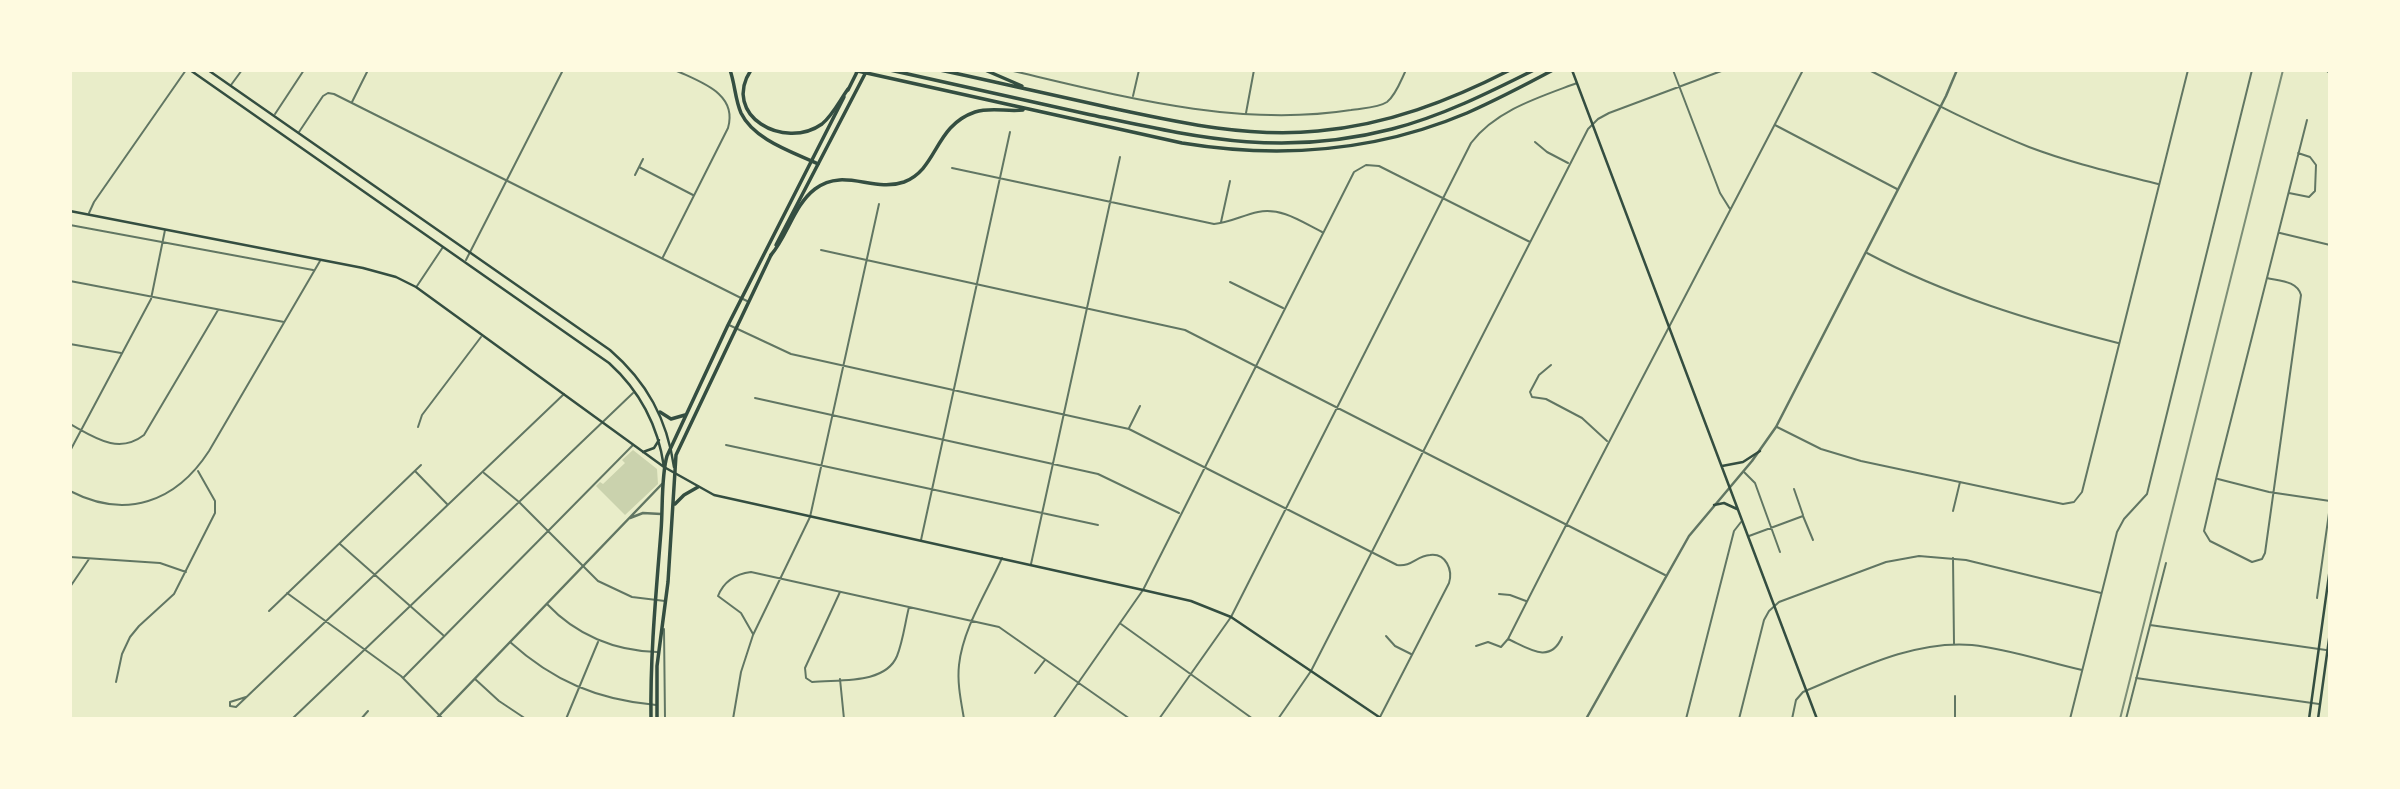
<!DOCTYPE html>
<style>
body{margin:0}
#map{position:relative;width:2400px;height:789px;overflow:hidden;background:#e9edc9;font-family:"IBM Plex Sans",sans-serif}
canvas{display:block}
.frame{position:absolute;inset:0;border:72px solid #fefae0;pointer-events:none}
</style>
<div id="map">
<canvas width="2400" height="789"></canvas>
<div class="frame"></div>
</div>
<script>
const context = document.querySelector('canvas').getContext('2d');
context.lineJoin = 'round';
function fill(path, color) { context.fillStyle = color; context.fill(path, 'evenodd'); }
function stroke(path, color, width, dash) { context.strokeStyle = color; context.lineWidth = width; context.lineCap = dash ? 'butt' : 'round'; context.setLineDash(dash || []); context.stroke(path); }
fill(new Path2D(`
 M633,450l24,19 1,15 -33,31 -29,-29 4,-4 3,2 22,-21 -3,-3z`), '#cad2ad');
stroke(new Path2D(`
 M1009,70c111,26 228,58 342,40 11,-2 27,-2 36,-8 9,-7 14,-22 19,-32
 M1673,70l47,123 10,16
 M1869,70c53,27 105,55 160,77 42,16 86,26 129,37
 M231,85l11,-15
 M1133,96l6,-26
 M352,102l16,-32
 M1246,113l8,-43
 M275,114l29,-44
 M1775,125l122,64
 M299,132l24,-36 5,-3 6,1 413,207
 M1535,142l12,10 21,11
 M639,167l54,28
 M952,168l262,56c15,-1 29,-9 44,-12 23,-5 44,10 64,20
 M635,175l8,-16
 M2289,193l20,4 6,-6 1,-26 -6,-8 -12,-4
 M89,213l5,-11 92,-132
 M1221,222l9,-41
 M70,225l243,45
 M2280,233l50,12
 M821,250l364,80 480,245
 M1867,253c79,42 164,68 251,90
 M663,257l65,-129c10,-35 -28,-46 -53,-58
 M466,260l97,-190
 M2267,278c13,3 30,3 34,17l-36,258 -3,6 -10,3 -42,-21 -6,-10 13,-56 90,-355
 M70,281l214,41
 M1230,282l53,26
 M417,286l26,-39
 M729,325l62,29 338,75 268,136c15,2 19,-9 33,-10 16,-2 23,15 19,28l-69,134
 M70,344l51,9
 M1551,365l-12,10 -9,17 2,5 14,2 36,19 25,23
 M755,398l343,76 81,39
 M70,424c24,13 48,31 74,11l74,-125
 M418,427l4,-12 59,-78
 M1777,427l44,22 40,12 202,43 11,-2 8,-10 106,-422
 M1129,428l11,-22
 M726,445l372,80
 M70,451l81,-152 14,-69
 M415,471l32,33
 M1744,472l11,11 25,69
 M484,473l35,29 79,79 34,16 33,4
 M2218,479l51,13 61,9
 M1794,489l9,26
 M70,491c56,29 106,11 139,-40l111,-190
 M1953,511l7,-29
 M1749,536l54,-20 10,24
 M921,540l89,-408
 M340,544l103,91
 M70,557l90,6 26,9
 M1953,558l1,86
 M1031,564l89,-407
 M70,587l19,-28
 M840,592l-35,76 1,10 6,4c26,-3 73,3 85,-26 6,-15 8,-33 12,-49
 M287,593l114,83 42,43
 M1499,594l11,1 16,6
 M2317,598l13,-92
 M547,604c29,31 68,47 110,48
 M269,611l152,-146
 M1121,624l132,95
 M2150,625l176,25
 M664,629l1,90
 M753,634l-12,-21 -23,-17c6,-15 17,-22 33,-24l248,55 131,92
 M1386,636l9,10 16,8
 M1508,639c20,9 42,26 54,-2
 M510,642c43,39 88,58 146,63
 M1476,646l12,-4 13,5 7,-8c96,-191 197,-379 295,-569
 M1035,673l10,-13
 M403,678l230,-233
 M2136,678l183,26
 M475,679l24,22 27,18
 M840,679l4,40
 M116,682l6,-28 8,-17 9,-11 35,-32 41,-81v-12l-17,-30
 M1955,696v23
 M246,697l-16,5v4l6,1 328,-313
 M292,719l341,-326
 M361,719l7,-8
 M566,719l32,-77
 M733,719l8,-47 12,-37 57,-118 69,-313
 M964,719c-3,-18 -7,-36 -5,-54 4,-37 28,-73 43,-107
 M1053,719l90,-129 211,-418 12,-7 13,1 151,76
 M1159,719l72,-102 240,-474c25,-33 69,-46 106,-60
 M1278,719l33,-48 277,-542 10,-10 11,-6 115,-43
 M1686,719l48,-188 7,-9
 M1739,719l25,-99 5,-9 10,-9 107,-40 33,-6 47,4 135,33
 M1792,719l4,-19 7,-8c53,-22 110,-52 169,-47 37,4 74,17 110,25
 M2070,719l47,-187 7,-13 23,-25 105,-424
 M2126,719l40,-156`), '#617663', 2);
stroke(new Path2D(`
 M2326,70l4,3
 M630,518l13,-5 18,1
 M436,719l226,-235
 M1586,719l103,-183 63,-75 24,-34 170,-331 11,-26`), '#617663', 2.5);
stroke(new Path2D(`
 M190,70l419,293c31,28 49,62 55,104
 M208,70l402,280c37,32 57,69 64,117
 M1572,70l245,649
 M70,211l293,57 33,9 20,10 248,180 50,28 429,95 48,11 40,16 151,102
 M643,452l11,-4 5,-8
 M1722,466l21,-4 17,-11
 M1714,505l10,-2 13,6
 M2309,719l21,-151
 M2318,719l12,-87`), '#344e41', 2.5);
stroke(new Path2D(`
 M848,90l10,-20
 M776,245l91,-175
 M660,412l11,7 14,-4
 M675,504l9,-9 14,-8
 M651,719c-1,-63 5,-125 10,-188 2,-23 0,-55 6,-75l61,-131 116,-228
 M657,719v-53l11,-84 8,-127 95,-200`), '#344e41', 3.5);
stroke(new Path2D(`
 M730,70c5,14 5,29 11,43 13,27 52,39 77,51
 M751,70c-30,45 33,81 71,54 11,-9 18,-24 26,-35
 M853,70l329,73c98,16 193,9 285,-30 29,-13 58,-28 86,-43
 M890,70c66,15 131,29 197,44 109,23 193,44 305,15 50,-13 96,-36 142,-59
 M940,70c56,12 112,25 167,37 70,15 139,31 211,24 69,-6 131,-30 192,-61
 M985,70l37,16
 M771,255c17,-20 23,-50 44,-66 29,-22 58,4 89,-7 34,-13 30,-56 71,-70 16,-5 32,0 48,-2`), '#344e41', 3.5);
stroke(new Path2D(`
 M2120,719l163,-649`), '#7c8e77', 2);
</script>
